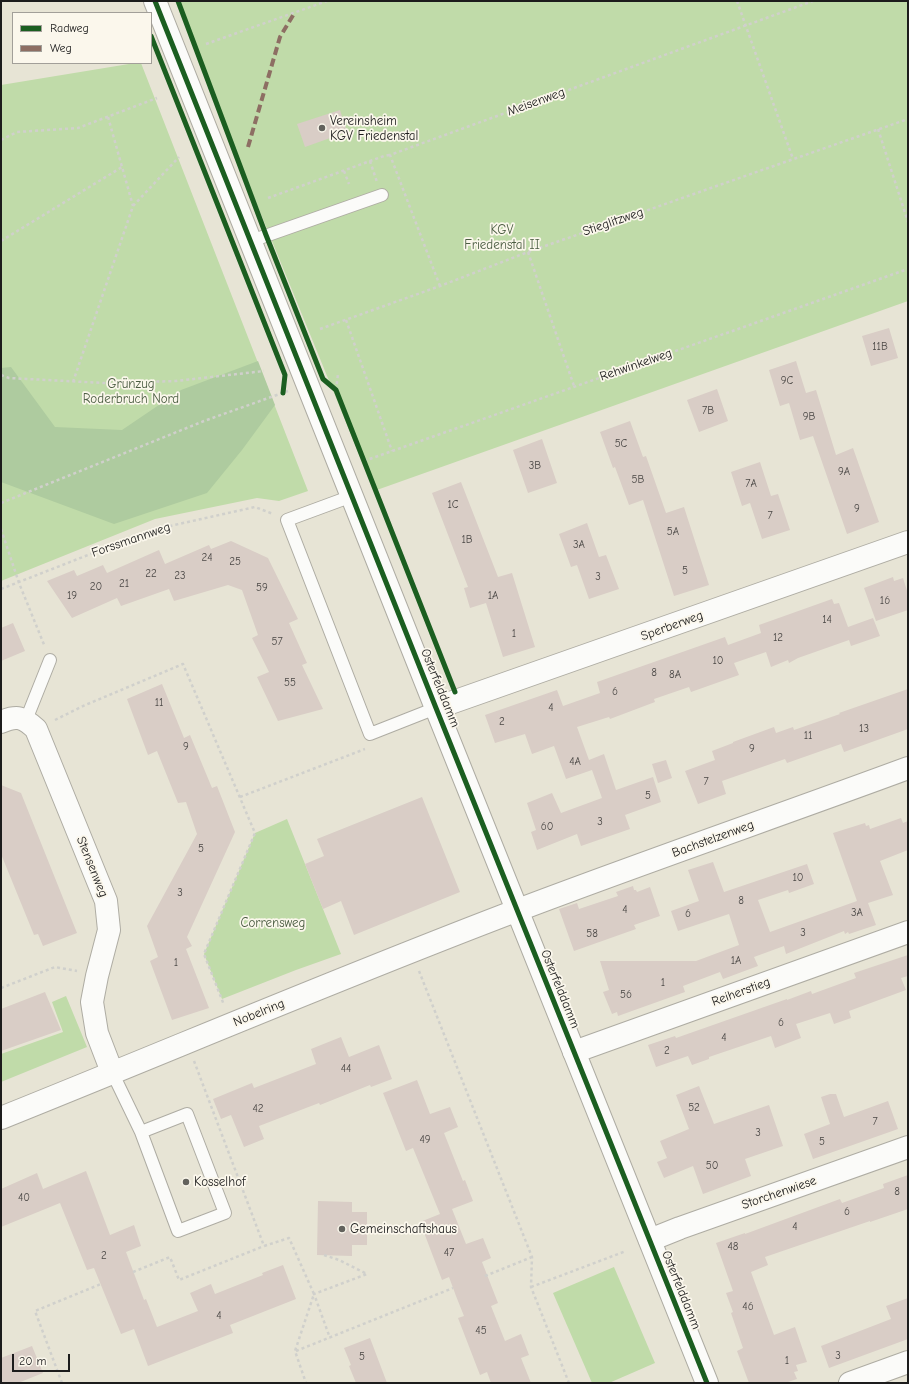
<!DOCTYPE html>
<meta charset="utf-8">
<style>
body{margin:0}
#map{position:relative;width:909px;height:1384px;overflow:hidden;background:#e7e4d5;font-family:"Comic Neue",sans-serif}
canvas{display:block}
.frame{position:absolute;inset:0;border:2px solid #1c1c1c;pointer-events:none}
.legend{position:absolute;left:12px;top:12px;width:140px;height:52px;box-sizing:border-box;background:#fbf7ec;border:1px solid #a29f99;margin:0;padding:5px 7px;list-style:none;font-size:12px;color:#1c1c1c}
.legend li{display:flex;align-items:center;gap:8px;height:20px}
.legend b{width:20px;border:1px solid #a29f99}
.scale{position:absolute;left:12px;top:1354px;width:58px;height:18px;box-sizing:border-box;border:2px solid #1c1c1c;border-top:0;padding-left:5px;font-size:12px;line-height:14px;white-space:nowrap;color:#1c1c1c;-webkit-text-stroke:3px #fbf7ec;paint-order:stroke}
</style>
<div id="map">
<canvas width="909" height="1384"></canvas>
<div class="frame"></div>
<ul class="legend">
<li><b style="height:5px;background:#1b5e20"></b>Radweg</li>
<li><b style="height:5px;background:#8d6e63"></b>Weg</li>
</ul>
<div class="scale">20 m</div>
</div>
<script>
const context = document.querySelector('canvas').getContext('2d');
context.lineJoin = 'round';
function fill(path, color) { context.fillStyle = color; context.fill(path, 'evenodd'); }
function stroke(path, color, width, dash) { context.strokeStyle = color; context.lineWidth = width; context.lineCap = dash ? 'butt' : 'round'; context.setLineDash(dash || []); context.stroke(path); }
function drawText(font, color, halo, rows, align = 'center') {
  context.font = font + ' "Comic Neue",sans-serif'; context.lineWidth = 3.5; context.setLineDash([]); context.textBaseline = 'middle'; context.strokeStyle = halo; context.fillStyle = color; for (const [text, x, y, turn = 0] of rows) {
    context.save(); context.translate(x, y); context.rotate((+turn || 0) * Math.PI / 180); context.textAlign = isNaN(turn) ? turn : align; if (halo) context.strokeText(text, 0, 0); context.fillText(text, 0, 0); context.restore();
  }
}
fill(new Path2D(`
 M182,1h726v300l-534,190 -149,-365 -48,-122z
 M135,63h6l167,428 -29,10 -22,-3 -102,21 -154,62v-496z
 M287,819l54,135 -45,16 -74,29 -18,-45 51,-121z
 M66,996l21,51 -86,35v-28l62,-22 -11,-30z
 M614,1267l41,96 -46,20h-17l-39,-90z`), '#c0dba9');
fill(new Path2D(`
 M258,361l17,44 -33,45 -35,43 -93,31 -113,-42v-114l10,-1 44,60 67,3 59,-40z`), '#aecb9f');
fill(new Path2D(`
 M340,110l7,22 -42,15 -8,-23z
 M889,328l9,30 -27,8 -9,-30z
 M796,361l10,32 10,-3 20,65 17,-7 26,74 -32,12 -34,-98 -13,4 -11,-37 -9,3 -11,-36z
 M717,389l11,32 -29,11 -12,-32z
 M630,421l13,36 3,-1 20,57 18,-6 25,78 -35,11 -31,-96 -14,5 -14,-38 -2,1 -13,-36z
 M542,439l15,44 -29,10 -15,-43z
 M760,462l11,34 7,-2 12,36 -28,9 -12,-36 -8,3 -11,-34z
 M461,482l37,95 14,-4 23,74 -32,10 -17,-54 -16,5 -6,-20 4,-1 -36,-94z
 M587,523l12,34 7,-2 13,34 -30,10 -12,-34 -6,2 -12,-33z
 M231,541l37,17 30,61 -9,4 18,40 -5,2 21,44 -45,12 -21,-44 12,-5 -17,-34 6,-3 -16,-45 -14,-5 -54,16 -5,-12 -48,17 -4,-8 -45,20 -25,-37 27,-11 3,6 26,-11 4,8 52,-23 6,14 44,-19 2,4z
 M893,577l1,4 9,-3 5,16v16l-32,11 -12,-33z
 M832,599l2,5 5,-1 9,24 25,-9 7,18 -29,10 -2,-6 -51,18 -9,5 -1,-3 -17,7 -5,-15 -32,11 5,12 -48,17 -2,-5 -35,12 1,3 -45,17 -1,-2 -32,10 12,33 15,-6 12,36 37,-13 8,25 -36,13 5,14 -49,17 -4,-12 -40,16 -6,-18 5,-2 -9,-27 25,-10 9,20 41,-15 -10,-28 -26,9 -12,-33 -22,8 -7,-20 -30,9 -10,-28 72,-25 6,16 37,-13 -3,-11 128,-45 3,8 33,-12 -2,-8z
 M13,623l12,28 -24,10v-33z
 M162,684l22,54 6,-3 22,53 5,-2 18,46 -48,105 5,9 -6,3 23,59 -37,12 -22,-59 8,-4 -11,-31 50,-92 -11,-32 -8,1 -21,-52 -9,4 -21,-56z
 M908,689v40l-64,23 -3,-8 -54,19 -2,-4 -63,22 4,13 -28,10 -13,-33 30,-11 -3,-9 21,-8v-1l41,-15 2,6 17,-6 1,3 46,-16 -1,-1z
 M666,760l6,18 -14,5 -6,-19z
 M1,785l20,8 56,140 -34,13 -5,-12 -4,1 -33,-81z
 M422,797l38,95 -106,43 -13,-34 -18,8 -18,-45 19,-8 -7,-17z
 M901,818l2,5 5,-2v29l-28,11 13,34 -25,8 8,22 -27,9 -1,-2 -3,2 -1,-3 -58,23 -2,-8 -30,11 4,9 -35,13 -3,-7 -37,14 2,6 -67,24 -1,-4 -5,2 -9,-22 6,-2 -9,-29h96l43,-16 -10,-31 -51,17 -7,-20 28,-10 -11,-31 25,-8 11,30 83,-28 7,20 -25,9 -1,-3 -30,10 12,32 87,-31 -24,-68 32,-10 1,3 3,-1 1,4z
 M633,886l1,4h2l1,2 13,-5 10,29 -26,9 2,4 -62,22 -15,-42 18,-6 2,6 39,-13 -2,-4z
 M908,955v21l-7,2 5,12 -57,21 2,7 -17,6 -4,-11 -34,11 5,14 -26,10 -4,-12 -62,21v2l-17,6 -4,-9 -32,11 -8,-22 27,-9 1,2 111,-39v1l24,-9 1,3 44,-16 -2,-5z
 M45,992l16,38 -60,21v-42z
 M341,1037l8,20 30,-12 13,34 -21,8 -1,-2 -50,20 -1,-2 -60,23 5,13 -20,8 -13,-32 -10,4 -8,-20 39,-16 2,5 62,-24 -5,-15z
 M417,1080l13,34 20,-7 8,20 -14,6 19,48 2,-1 8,21 -21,8 14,35 17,-6 8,20 -9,4 16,41 -7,3 14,35 16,-7 8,21 -8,3 10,25h-40l-4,-11 -7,3 -22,-57 6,-2 -8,-20 -7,-19 -7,3 -22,-58 20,-8 -27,-66 -7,3 -23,-58z
 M699,1086l15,38 55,-19 14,41 -38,13 6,17 -48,18 -10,-28 -29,12 -7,-16 10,-4 -7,-17 29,-12 -13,-34z
 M830,1094h6l8,23 44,-16 10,28 -85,30 -9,-25 26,-10 -9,-27z
 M86,1171l24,64 24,-10 7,21 -15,6 18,48 2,-1 11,28 41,-16 -8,-18 21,-9 4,10 48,-19 -1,-2 21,-8 13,34 -66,26 3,8 -85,33 -14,-37 -13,5 -27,-66 -7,2 -27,-67 -59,24v-38l36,-16 6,16z
 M908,1175v34l-38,13v-1l-105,36 3,8 -17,7 23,63 21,-8 12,35 -11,3 2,6 -4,1 3,7 -12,4h-36l-12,-32 6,-3 -12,-35 2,-1 -7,-19 7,-2 -17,-48 29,-10v1l95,-35 2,4 42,-15 -1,-4z
 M318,1201l34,1v10h15v33h-15v11l-35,-1z
 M908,1298v41l-79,29 -8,-22 70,-27 -5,-13z
 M370,1338l17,45h-31l-7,-17 2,-1 -7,-17z
 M32,1346l11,27 -25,10h-17v-25z`), '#d9cdc6');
const service = new Path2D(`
 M251,241l131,-46
 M352,496l-65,24 83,214 66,-26
 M26,720l24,-60
 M112,1072l29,60 37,99 47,-18 -38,-99 -46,18`);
const minor = new Path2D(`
 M436,708l472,-166
 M1,722c16,-7 22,-5 35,7l70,172 3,29 -12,46 -5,26 5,31 15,39
 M574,1052l334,-120
 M1,1118c172,-69 343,-142 517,-208 129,-49 260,-94 390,-142
 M650,1240l30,-12 228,-81
 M850,1383l58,-21`);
const tertiary = new Path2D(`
 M155,1l281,707 271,675`);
stroke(service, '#aeaca3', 14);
stroke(minor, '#aeaca3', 24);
stroke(tertiary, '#aeaca3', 24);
stroke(new Path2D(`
 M737,1l56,158
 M206,44l121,-43
 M108,117l25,89
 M878,129l30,93
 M1,140l16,-8 61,-4 79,-30
 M370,161l7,21
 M344,171l5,13
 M268,198l116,-42 6,-1
 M1,241l121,-74
 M528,252l46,134
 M440,286l-50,-131 423,-154
 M346,320l46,131
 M320,329l120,-43 88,-34 380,-133
 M1,375l8,3 95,5 72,-2 88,-10
 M73,382l60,-176 46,-49
 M336,390l2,-16
 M364,461l544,-192
 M1,503l203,-82 84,-30
 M1,529l18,54 26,64
 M1,589l151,-59 103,-23 18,7
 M55,720l28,-14 100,-42 72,169 -51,121 20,51
 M240,797l125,-48
 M419,971l113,286 -1,30 38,96
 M1,988l54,-21 22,4
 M194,1061l70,185 25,-8 25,56 -19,57 11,32
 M324,1255l15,5 28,14 -53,20 16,44
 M133,1272l37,-15 9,23 85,-34
 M485,1276l47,-19
 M531,1287l95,-36
 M296,1351l157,-63
 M62,1383l-27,-72 66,-27`), '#d0d0cc', 2.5, [3, 3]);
stroke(service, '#fbfbf9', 12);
stroke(minor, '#fbfbf9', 22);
stroke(tertiary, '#fbfbf9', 22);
stroke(new Path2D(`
 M248,147l32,-110 15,-25`), '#8d6e63', 4, [8, 4]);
stroke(new Path2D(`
 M155,1l281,707 271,675
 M178,1l88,234 57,144 13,11 119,302
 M151,36l134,339 -2,18`), '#1b5e20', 5);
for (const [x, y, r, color] of [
 [322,128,4,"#63625d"],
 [186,1182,4,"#63625d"],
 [342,1229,4,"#63625d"]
]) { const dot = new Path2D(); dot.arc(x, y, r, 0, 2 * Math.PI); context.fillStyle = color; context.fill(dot); stroke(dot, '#fbf7ec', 1.5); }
drawText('11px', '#4b4846', null, [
 ["11B",880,347],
 ["9C",787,381],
 ["7B",708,411],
 ["9B",809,417],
 ["5C",621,444],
 ["3B",535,466],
 ["9A",844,472],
 ["5B",638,480],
 ["7A",751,484],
 ["1C",453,505],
 ["9",857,509],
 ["7",770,516],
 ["5A",673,532],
 ["1B",467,540],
 ["3A",579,545],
 ["24",207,558],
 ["25",235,562],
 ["5",685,571],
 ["22",151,574],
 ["23",180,576],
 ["3",598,577],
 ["21",124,584],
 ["20",96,587],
 ["59",262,588],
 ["19",72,596],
 ["1A",493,596],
 ["16",885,601],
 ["14",827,620],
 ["1",514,634],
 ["12",778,638],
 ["57",277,642],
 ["10",718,661],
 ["8",654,673],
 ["8A",675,675],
 ["55",290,683],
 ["6",615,692],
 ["11",159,703],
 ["4",551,708],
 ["2",502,722],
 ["13",864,729],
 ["11",808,736],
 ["9",186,747],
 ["9",752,749],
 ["4A",575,762],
 ["7",706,782],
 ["5",648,796],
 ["3",600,822],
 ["60",547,827],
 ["5",201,849],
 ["10",798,878],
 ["3",180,893],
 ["8",741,901],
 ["4",625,910],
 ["3A",857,913],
 ["6",688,914],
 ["3",803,933],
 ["58",592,934],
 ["1A",736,961],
 ["1",176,963],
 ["1",663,983],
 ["56",626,995],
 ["6",781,1023],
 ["4",724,1038],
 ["2",667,1051],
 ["44",346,1069],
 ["52",694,1108],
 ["42",258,1109],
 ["7",875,1122],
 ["3",758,1133],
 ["49",425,1140],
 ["5",822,1142],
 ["50",712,1166],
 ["8",897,1192],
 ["40",24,1198],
 ["6",847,1212],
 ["4",795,1227],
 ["48",733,1247],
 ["47",449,1253],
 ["2",104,1256],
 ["46",748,1307],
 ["4",219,1316],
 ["45",481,1331],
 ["3",838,1356],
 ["5",362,1357],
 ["1",787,1361]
]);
drawText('13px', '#1c1c1c', '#fbf7ec', [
 ["Meisenweg",536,102,-20],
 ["Stieglitzweg",613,222,-19],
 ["Rehwinkelweg",636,365,-19],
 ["Forssmannweg",131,540,-19],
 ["Sperberweg",672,626,-20],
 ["Osterfelddamm",440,688,68],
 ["Bachstelzenweg",713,839,-20],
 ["Stensenweg",92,867,68],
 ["Osterfelddamm",560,989,68],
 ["Reiherstieg",741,992,-20],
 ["Nobelring",259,1013,-22],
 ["Storchenwiese",779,1193,-19],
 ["Osterfelddamm",681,1290,68]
]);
drawText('13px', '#1c1c1c', '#fbf7ec', [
 ["Vereinsheim",330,121],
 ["KGV Friedenstal",330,136],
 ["Kosselhof",194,1182],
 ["Gemeinschaftshaus",350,1229]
], 'left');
drawText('13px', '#4a5c41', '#fbf7ec', [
 ["KGV",502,230],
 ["Friedenstal II",502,245],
 ["Grünzug",131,384],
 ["Roderbruch Nord",131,399],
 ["Corrensweg",273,923]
]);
</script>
